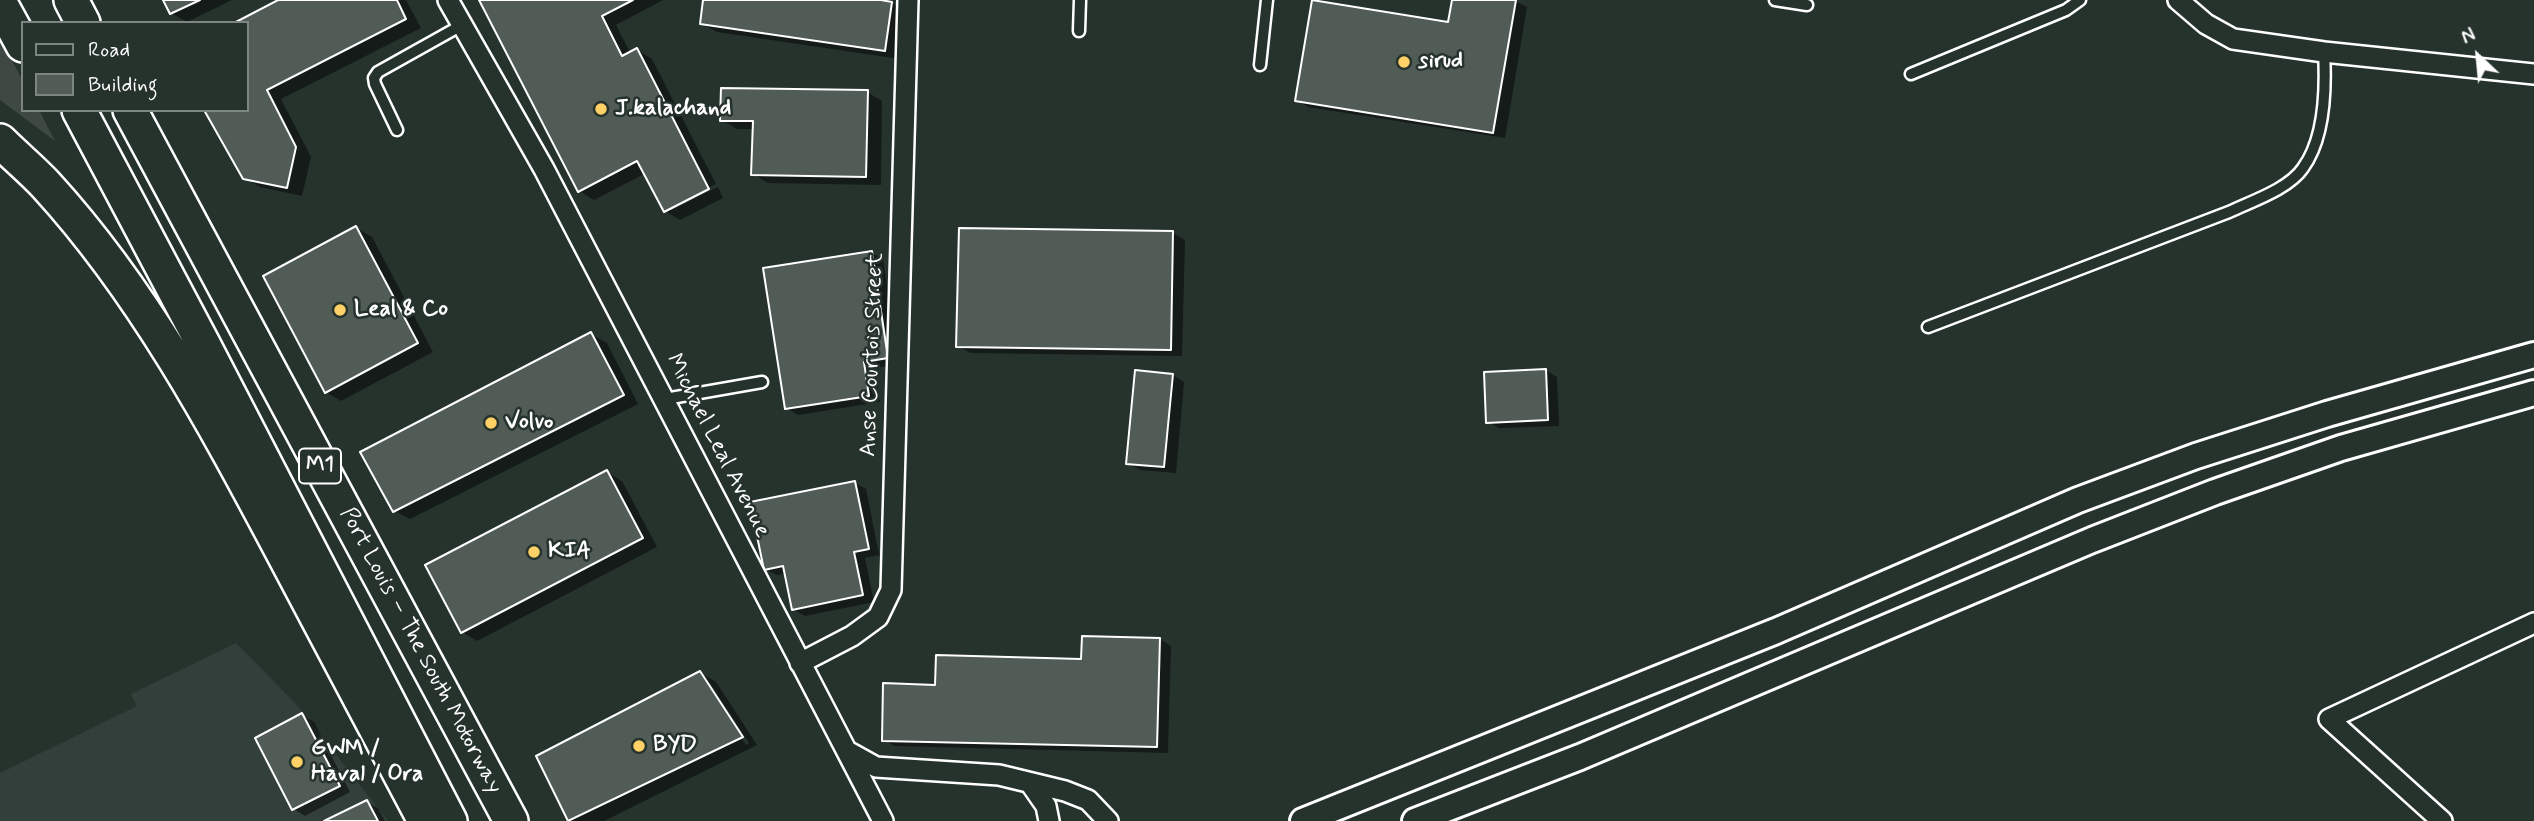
<!DOCTYPE html>
<meta charset="utf-8">
<style>
body{margin:0}
#map{position:relative;width:2534px;height:821px;overflow:hidden;background:#26332d;font-family:Mynerve,sans-serif}
canvas{display:block}
.legend{position:absolute;left:21px;top:21px;width:228px;height:91px;box-sizing:border-box;background:#26332d;border:2px solid #7d8581;margin:0;padding:9px 12px;list-style:none;font-size:21px;color:#fff}
.legend li{display:flex;align-items:center;gap:14px;height:35px}
.legend b{width:35px;border:2px solid #7d8581}
.north{position:absolute;left:2443px;top:21px;width:70px;height:70px;-webkit-text-stroke:5px #26332d;paint-order:stroke;rotate:334deg;font-size:19px;font-weight:700;line-height:28px;text-align:center;color:#fff}
.north::after{content:'';display:block;margin:auto;width:24px;height:32px;background:#fff;clip-path:polygon(50% 0,100% 100%,50% 72%,0 100%)}
</style>
<div id="map">
<canvas width="2534" height="821"></canvas>
<ul class="legend">
<li><b style="height:9px;background:#26332d"></b>Road</li>
<li><b style="height:19px;background:#515c57"></b>Building</li>
</ul>
<div class="north">N</div>
</div>
<script>
const context = document.querySelector('canvas').getContext('2d');
context.lineJoin = 'round';
function fill(path, color) { context.fillStyle = color; context.fill(path, 'evenodd'); }
function stroke(path, color, width, dash) { context.strokeStyle = color; context.lineWidth = width; context.lineCap = dash ? 'butt' : 'round'; context.setLineDash(dash || []); context.stroke(path); }
function drawText(font, color, halo, rows, align = 'center') {
  context.font = font + ' Mynerve,sans-serif'; context.lineWidth = 5; context.setLineDash([]); context.textBaseline = 'middle'; context.strokeStyle = halo; context.fillStyle = color; for (const [text, x, y, turn = 0] of rows) {
    context.save(); context.translate(x, y); context.rotate((+turn || 0) * Math.PI / 180); context.textAlign = isNaN(turn) ? turn : align; if (halo) context.strokeText(text, 0, 0); context.fillText(text, 0, 0); context.restore();
  }
}
fill(new Path2D(`
 M236,643l62,63 90,115h-388v-48l137,-67 -6,-12z`), '#333f3a');
fill(new Path2D(`
 M0,38l23,43v29h16l16,31 -55,-41z`), '#3e4944');
fill(new Path2D(`
 M165,0h67l-45,22 -16,-9z
 M282,0h124l15,28 -140,71 30,58 -9,39 -42,-9 -16,-9 3,-155z
 M481,0h182l-47,25 15,29 6,-4 15,9 64,125 -45,22v4l47,-23 5,11 -43,22 -15,-9 -19,-38 -52,27 -15,-9z
 M705,0h163l24,3 15,9 -7,47 -183,-27 -15,-8z
 M1453,0h60l14,7 -22,131 -197,-31 -11,-7 152,-76z
 M867,92l15,9 -1,84 -113,-2 -15,-9 1,-45h-17l-15,-9z
 M356,228l16,9 61,115 -92,49 -15,-9z
 M960,230l213,3 12,7 -3,116 -212,-3 -12,-7z
 M872,253l11,6 16,105 -24,4 5,34 -82,13 -11,-7z
 M591,334l16,9 31,61 -228,115 -15,-8z
 M1545,370l12,7 2,49 -60,2 -11,-6z
 M1173,375l11,7 -8,91 -36,-3 -12,-7z
 M607,472l15,9 35,66 -180,94 -15,-9z
 M855,483l11,6 13,66 -14,3 9,44 -69,14 -12,-7 -7,-35 -9,1 -12,-6z
 M1160,639l11,7 -3,107 -273,-7 -12,-6 54,-53 146,-26z
 M700,673l16,9 41,63 -153,76h-34l-31,-64zM706,683h4l39,60 -3,2z
 M302,715l12,7 36,70 -45,24 -11,-7z
 M367,802l11,6 7,13h-57z`), '#0007');
const building = new Path2D(`
 M163,0h37l-30,14z
 M278,0h119l9,19 -139,71 29,57 -9,41 -44,-9 -39,-69h43v-87h-13z
 M479,0h154l-31,16 20,40 15,-8 72,141 -45,23 -27,-51 -59,31z
 M703,0h178l11,2 -7,49 -185,-27z
 M1312,0l136,22 4,-22h64l-23,133 -198,-32z
 M721,88l147,2 -2,87 -115,-2 2,-54h-33z
 M356,226l62,117 -93,50 -62,-117z
 M959,228l214,3 -2,119 -215,-3z
 M872,251l16,107 -24,4 5,34 -84,13 -22,-141z
 M591,332l33,63 -231,117 -33,-60z
 M1546,369l2,51 -62,3 -2,-51z
 M1135,370l38,4 -9,93 -38,-3z
 M607,470l36,68 -182,95 -36,-68z
 M855,481l14,68 -15,3 9,43 -71,15 -9,-44 -19,4 -14,-68z
 M1082,636l78,2 -3,109 -275,-6 1,-58 52,2 1,-30 145,4z
 M700,671l43,66 -175,84 -32,-65z
 M302,713l38,73 -48,24 -37,-72z
 M367,800l11,21h-54z`);
fill(building, '#515c57');
stroke(building, '#fff', 2);
const service = new Path2D(`
 M1775,0l32,5
 M1079,31l1,-31
 M1260,65l7,-65
 M1911,74l155,-64 14,-10
 M397,130l-22,-46 -1,-6 4,-6 84,-47
 M1928,327l301,-115c23,-11 60,-23 74,-44 22,-30 23,-81 21,-116
 M665,399l97,-17`);
const minor = new Path2D(`
 M448,0l96,169 339,652
 M2178,0l28,24 27,15 91,13 210,22
 M800,663l52,-27 26,-19 13,-27 17,-590
 M849,752l27,15 123,8 66,16 23,9 20,21
 M1030,783l16,23 3,15
 M2442,821l-113,-102 205,-96`);
const tertiary = new Path2D(`
 M1303,821l473,-190 302,-131 118,-44 131,-42 207,-59
 M1415,821l165,-64 512,-217 123,-48 126,-44 193,-55`);
const trunk = new Path2D(`
 M71,0l12,23
 M0,3l23,42
 M79,110l124,234 247,477
 M130,110l381,711
 M0,141c15,15 32,29 46,44 98,107 168,238 235,364 48,91 96,181 144,272`);
stroke(service, '#fff', 15);
stroke(minor, '#fff', 24);
stroke(tertiary, '#fff', 30);
stroke(trunk, '#fff', 38);
stroke(service, '#26332d', 10);
stroke(minor, '#26332d', 19);
stroke(tertiary, '#26332d', 24);
stroke(trunk, '#26332d', 33);
for (const [x, y, r, color] of [
 [1404,62,7,"#ffd166"],
 [601,109,7,"#ffd166"],
 [340,310,7,"#ffd166"],
 [491,423,7,"#ffd166"],
 [534,552,7,"#ffd166"],
 [639,746,7,"#ffd166"],
 [297,762,7,"#ffd166"]
]) { const dot = new Path2D(); dot.arc(x, y, r, 0, 2 * Math.PI); context.fillStyle = color; context.fill(dot); stroke(dot, '#26332d', 2.5); }
for (const [x, y, w] of [
 [320,466,42]
]) { const box = new Path2D(); box.roundRect(x - w / 2, y - 17.5, w, 35, 5); context.fillStyle = '#26332d'; context.fill(box); stroke(box, '#fff', 2); }
drawText('bold 21px', '#fff', null, [
 ["M1",320,466]
]);
drawText('bold 23px', '#fff', '#26332d', [
 ["sirud",1418,62],
 ["J.kalachand",615,109],
 ["Leal & Co",354,310],
 ["Volvo",505,423],
 ["KIA",548,552],
 ["BYD",653,746],
 ["GWM /",311,749],
 ["Haval / Ora",311,775]
], 'left');
drawText('23px', '#fff', '#26332d', [
 ["Anse Courtois Street",873,355,-88],
 ["Michael Leal Avenue",717,446,63],
 ["Port Louis – The South Motorway",420,651,62]
]);
</script>
